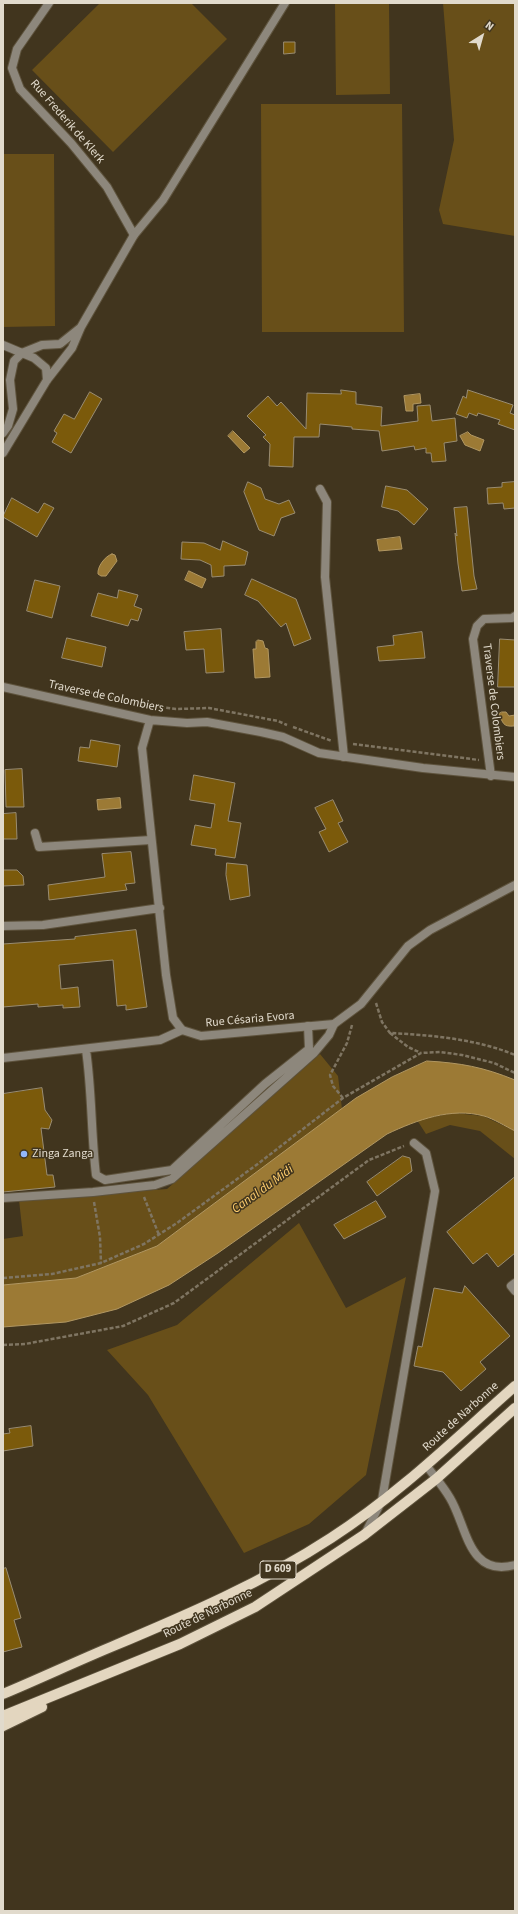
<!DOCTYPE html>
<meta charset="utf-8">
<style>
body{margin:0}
#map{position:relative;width:518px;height:1914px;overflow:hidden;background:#41351e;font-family:"Source Sans 3",sans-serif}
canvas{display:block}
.frame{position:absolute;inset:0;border:4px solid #e1dacc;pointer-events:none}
.north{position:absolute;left:462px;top:16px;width:40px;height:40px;-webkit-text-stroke:3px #41351e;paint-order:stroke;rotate:37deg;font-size:11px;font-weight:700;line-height:16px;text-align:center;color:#e1dacc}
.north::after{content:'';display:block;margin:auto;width:14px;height:18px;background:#e1dacc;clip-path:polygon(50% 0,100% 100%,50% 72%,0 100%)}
</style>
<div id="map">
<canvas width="518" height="1914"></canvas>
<div class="frame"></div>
<div class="north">N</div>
</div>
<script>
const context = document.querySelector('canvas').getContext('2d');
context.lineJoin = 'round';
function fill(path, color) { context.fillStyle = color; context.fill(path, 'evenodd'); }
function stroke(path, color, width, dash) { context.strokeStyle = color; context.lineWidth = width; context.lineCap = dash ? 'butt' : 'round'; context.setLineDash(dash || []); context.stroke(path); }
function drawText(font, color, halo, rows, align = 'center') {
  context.font = font + ' "Source Sans 3",sans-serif'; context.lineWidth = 3; context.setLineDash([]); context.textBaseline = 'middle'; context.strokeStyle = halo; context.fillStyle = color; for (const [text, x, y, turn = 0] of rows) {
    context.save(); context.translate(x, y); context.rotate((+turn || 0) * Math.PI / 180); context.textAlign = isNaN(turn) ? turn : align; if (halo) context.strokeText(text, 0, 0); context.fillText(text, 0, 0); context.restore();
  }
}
fill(new Path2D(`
 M100,3h91l36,36 -114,113 -81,-82z
 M335,3h54l1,91 -54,1z
 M443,3h72v233l-72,-12 -4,-14 15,-70z
 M261,104h141l2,228h-142z
 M3,154h51l1,172 -52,1z
 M320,1054l18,22 4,33 -185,137 -81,32 -73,7v-46l20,-3 -4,-36 148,-11z
 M454,1113l29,3 32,15v28l-35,-28 -30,-6 -24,9 -9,-14z
 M299,1223l47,85 60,-31 -40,198 -57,49 -65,29 -96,-158 -41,-45 70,-25z`), '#684f19');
const water = new Path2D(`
 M420,394l1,9 -8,1v7h-7l-2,-15z
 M233,431l17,17 -6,5 -16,-17z
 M468,432l3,3 13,5 -4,11 -15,-6 -5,-9z
 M400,537l2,12 -23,2 -2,-11z
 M112,554l3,1 2,6 -11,15h-5l-3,-2c-1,-7 7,-18 14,-20z
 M189,571l17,8 -4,9 -17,-8z
 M258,640l5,1 2,7 3,1 2,28 -15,1 -2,-29h3v-7z
 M502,712h4l3,4 6,-1 -1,11c-11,1 -11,-3 -15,-12z
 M120,798l1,10 -23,2 -1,-10z
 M427,1061c34,2 56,6 88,19v51c-10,-5 -21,-12 -31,-15 -33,-9 -67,4 -97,18l-169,119 -49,32 -52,24 -51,13 -63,5v-42l73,-7 81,-32 199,-148 36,-21z`);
fill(water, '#9c7a35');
stroke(water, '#b19762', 1);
const building = new Path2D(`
 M284,42h11v11l-11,1z
 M341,390l15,2v12l26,3 -1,19 37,-5 -1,-15 13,-1 2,16 23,-3 2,23 -13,2 2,18 -14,1 -1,-9h-5v-5l-11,2 -1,-4 -32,5 -3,-20 -27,-2v-2l-32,-3 -1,13h-25l-1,30 -24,-1 1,-22 -7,-7 3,-2 -19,-19 21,-20 9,10 4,-4 25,27 1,-36 34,1z
 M468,390l45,15 -3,8 5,2v15l-17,-6 2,-4 -22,-7 -1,3 -8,-3 -2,5 -11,-4 7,-18 3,2z
 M90,392l12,7 -31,54 -19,-11 5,-9 -3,-2 10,-17 10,5z
 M248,482l13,6 4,11 14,5 10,-4 6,13 -14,5 -7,18 -15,-6 -15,-38z
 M515,482v26l-11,1 -1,-6 -15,1 -1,-16 15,-1v-4z
 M386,486l21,4 21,19 -14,16 -16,-14 -16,-4z
 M12,498l26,15 6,-10 10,5 -17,29 -34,-20z
 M467,507l7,69 3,13 -15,2 -4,-27 -3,-31 2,3 -3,-28z
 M223,541l25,11 -3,13 -21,1v10l-12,1 -1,-12 -11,-5 -19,-1 1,-17 22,1 16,7z
 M252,579l44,20 15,40 -17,7 -8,-23 -5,4 -23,-26 -13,-6z
 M35,580l25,6 -8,32 -25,-7z
 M119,590l19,5 -4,11 8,3 -4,12 -7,-2 -3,7 -37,-10 7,-23 19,5z
 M221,629l3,43 -18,1 -2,-24 -18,1 -2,-18z
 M422,632l3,26 -46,3 -2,-14 17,-2 -1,-9z
 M67,638l39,9 -4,20 -40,-9z
 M500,639l15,1v47h-17z
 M91,740l29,5 -3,22 -39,-6 2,-14 9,1z
 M22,769l2,38h-18l-1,-37z
 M194,775l41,8 -7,38 13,2 -6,35 -20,-3 1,-6 -25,-4 4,-20 16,3 4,-24 -25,-4z
 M333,800l10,21 -5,2 10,19 -19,10 -10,-20 7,-3 -11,-21z
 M16,813l1,26h-14v-25z
 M131,852l4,31 -10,1 2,6 -78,10 -1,-15 57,-8 -3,-23z
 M227,863l20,2 3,31 -20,4 -4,-25z
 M3,870h14l6,6 1,9 -21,1z
 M136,930l11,77 -21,3v-5l-9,1 -4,-46 -54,5 2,24 17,-2 2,20 -17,1v-3l-25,2v-3l-35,3v-63l72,-5v-2z
 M42,1088l3,22 7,10 -3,9 -8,-1 6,47h6l2,12 -52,5v-98z
 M403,1156l7,2 2,13 -35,25 -10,-14z
 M515,1177v76l-17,14 -11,-14 -14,11 -26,-32z
 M376,1201l10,16 -42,22 -10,-14z
 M465,1286l45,50 -30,26 6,7 -25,22 -18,-19 -29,-6 4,-20 4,1 12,-59 28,5z
 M31,1426l2,20 -30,5v-17l7,-1 -1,-4z
 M6,1568l15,50 -7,2 8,27 -19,5v-83z`);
fill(building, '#7b5a0b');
stroke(building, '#998c72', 1);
const service = new Path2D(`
 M49,3l-32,46 -5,19 8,21 51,54 36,44 27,48 29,-35 122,-197
 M3,345l19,8
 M320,489l7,13 -2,75 19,180
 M491,776l-18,-137 4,-13 7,-7 28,-1 3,-2
 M35,833l4,14 112,-7
 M86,1050c6,41 5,83 10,125l9,5 67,-10 93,-86 44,-35 -1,-23
 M3,1058l157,-18 22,-10
 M3,1198l90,-6 62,-7 17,-6 142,-126 15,-18 5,-11
 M515,1283l-4,3 4,5`);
const minor = new Path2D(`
 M22,353l12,5 12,10 1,12
 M3,433l5,-7 5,-17 -3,-29 4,-19 8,-8 20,-8 18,-1 20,-16
 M3,453l44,-73 25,-32 9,-21 53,-92
 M3,687l147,33 37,3 20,-1 54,10 22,5 36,16 104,15 92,9
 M150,720l-8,28 24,227 7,43 9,12 19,6 133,-12 27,-20 47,-58 22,-16 85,-45
 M3,926l40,-1 117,-17
 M426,1465c8,11 17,21 24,33 17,28 18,80 65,67
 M365,1534l17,-34 53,-309 -9,-38 -12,-10`);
const primary = new Path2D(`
 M3,1694c36,-15 72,-32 108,-47 76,-32 151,-64 220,-109 67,-43 125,-100 184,-152
 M3,1716l177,-72 75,-37 109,-72 72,-56 79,-71
 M3,1726l39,-19`);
stroke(service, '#5e533d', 10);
stroke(minor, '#5e533d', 10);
stroke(primary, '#5e533d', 12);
stroke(new Path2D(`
 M78,690l75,16 23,3 33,-1 69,13 9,4
 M293,727l39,14
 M353,744l126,16
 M376,1003l6,19 8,11c40,2 87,6 125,22
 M390,1033l18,14 13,6
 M343,1098l-10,-12 -3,-11 17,-32 5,-18
 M144,1197l15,38
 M94,1202l6,35 1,26
 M3,1278l49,-4 49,-11 43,-19 33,-21 82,-60 84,-65 78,-45 19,-1 22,3 32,8 21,10
 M3,1345l22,-1 98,-18 51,-23 195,-143 35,-14`), '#7f7562', 2.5, [4, 2]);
stroke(service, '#8d877c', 8);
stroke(minor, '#8d877c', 8);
stroke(primary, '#e3d6bf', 10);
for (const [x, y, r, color] of [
 [24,1154,4,"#93b7fd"]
]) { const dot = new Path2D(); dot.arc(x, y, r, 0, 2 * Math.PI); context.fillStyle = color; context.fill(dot); stroke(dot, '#41351e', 1.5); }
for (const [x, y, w] of [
 [278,1570,36]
]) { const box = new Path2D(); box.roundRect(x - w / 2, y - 9, w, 18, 3); context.fillStyle = '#41351e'; context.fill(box); stroke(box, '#e1dacc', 1); }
drawText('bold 11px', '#e1dacc', null, [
 ["D 609",278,1570]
]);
drawText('12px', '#e1dacc', '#41351e', [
 ["Rue Frederik de Klerk",67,122,49],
 ["Traverse de Colombiers",106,697,12],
 ["Traverse de Colombiers",493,702,83],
 ["Rue Césaria Evora",250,1020,-5],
 ["Route de Narbonne",461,1417,-42],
 ["Route de Narbonne",208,1614,-26]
]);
drawText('12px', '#e1dacc', '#41351e', [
 ["Zinga Zanga",32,1154]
], 'left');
drawText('italic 13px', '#fecd6d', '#41351e', [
 ["Canal du Midi",263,1190,-36]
]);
</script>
